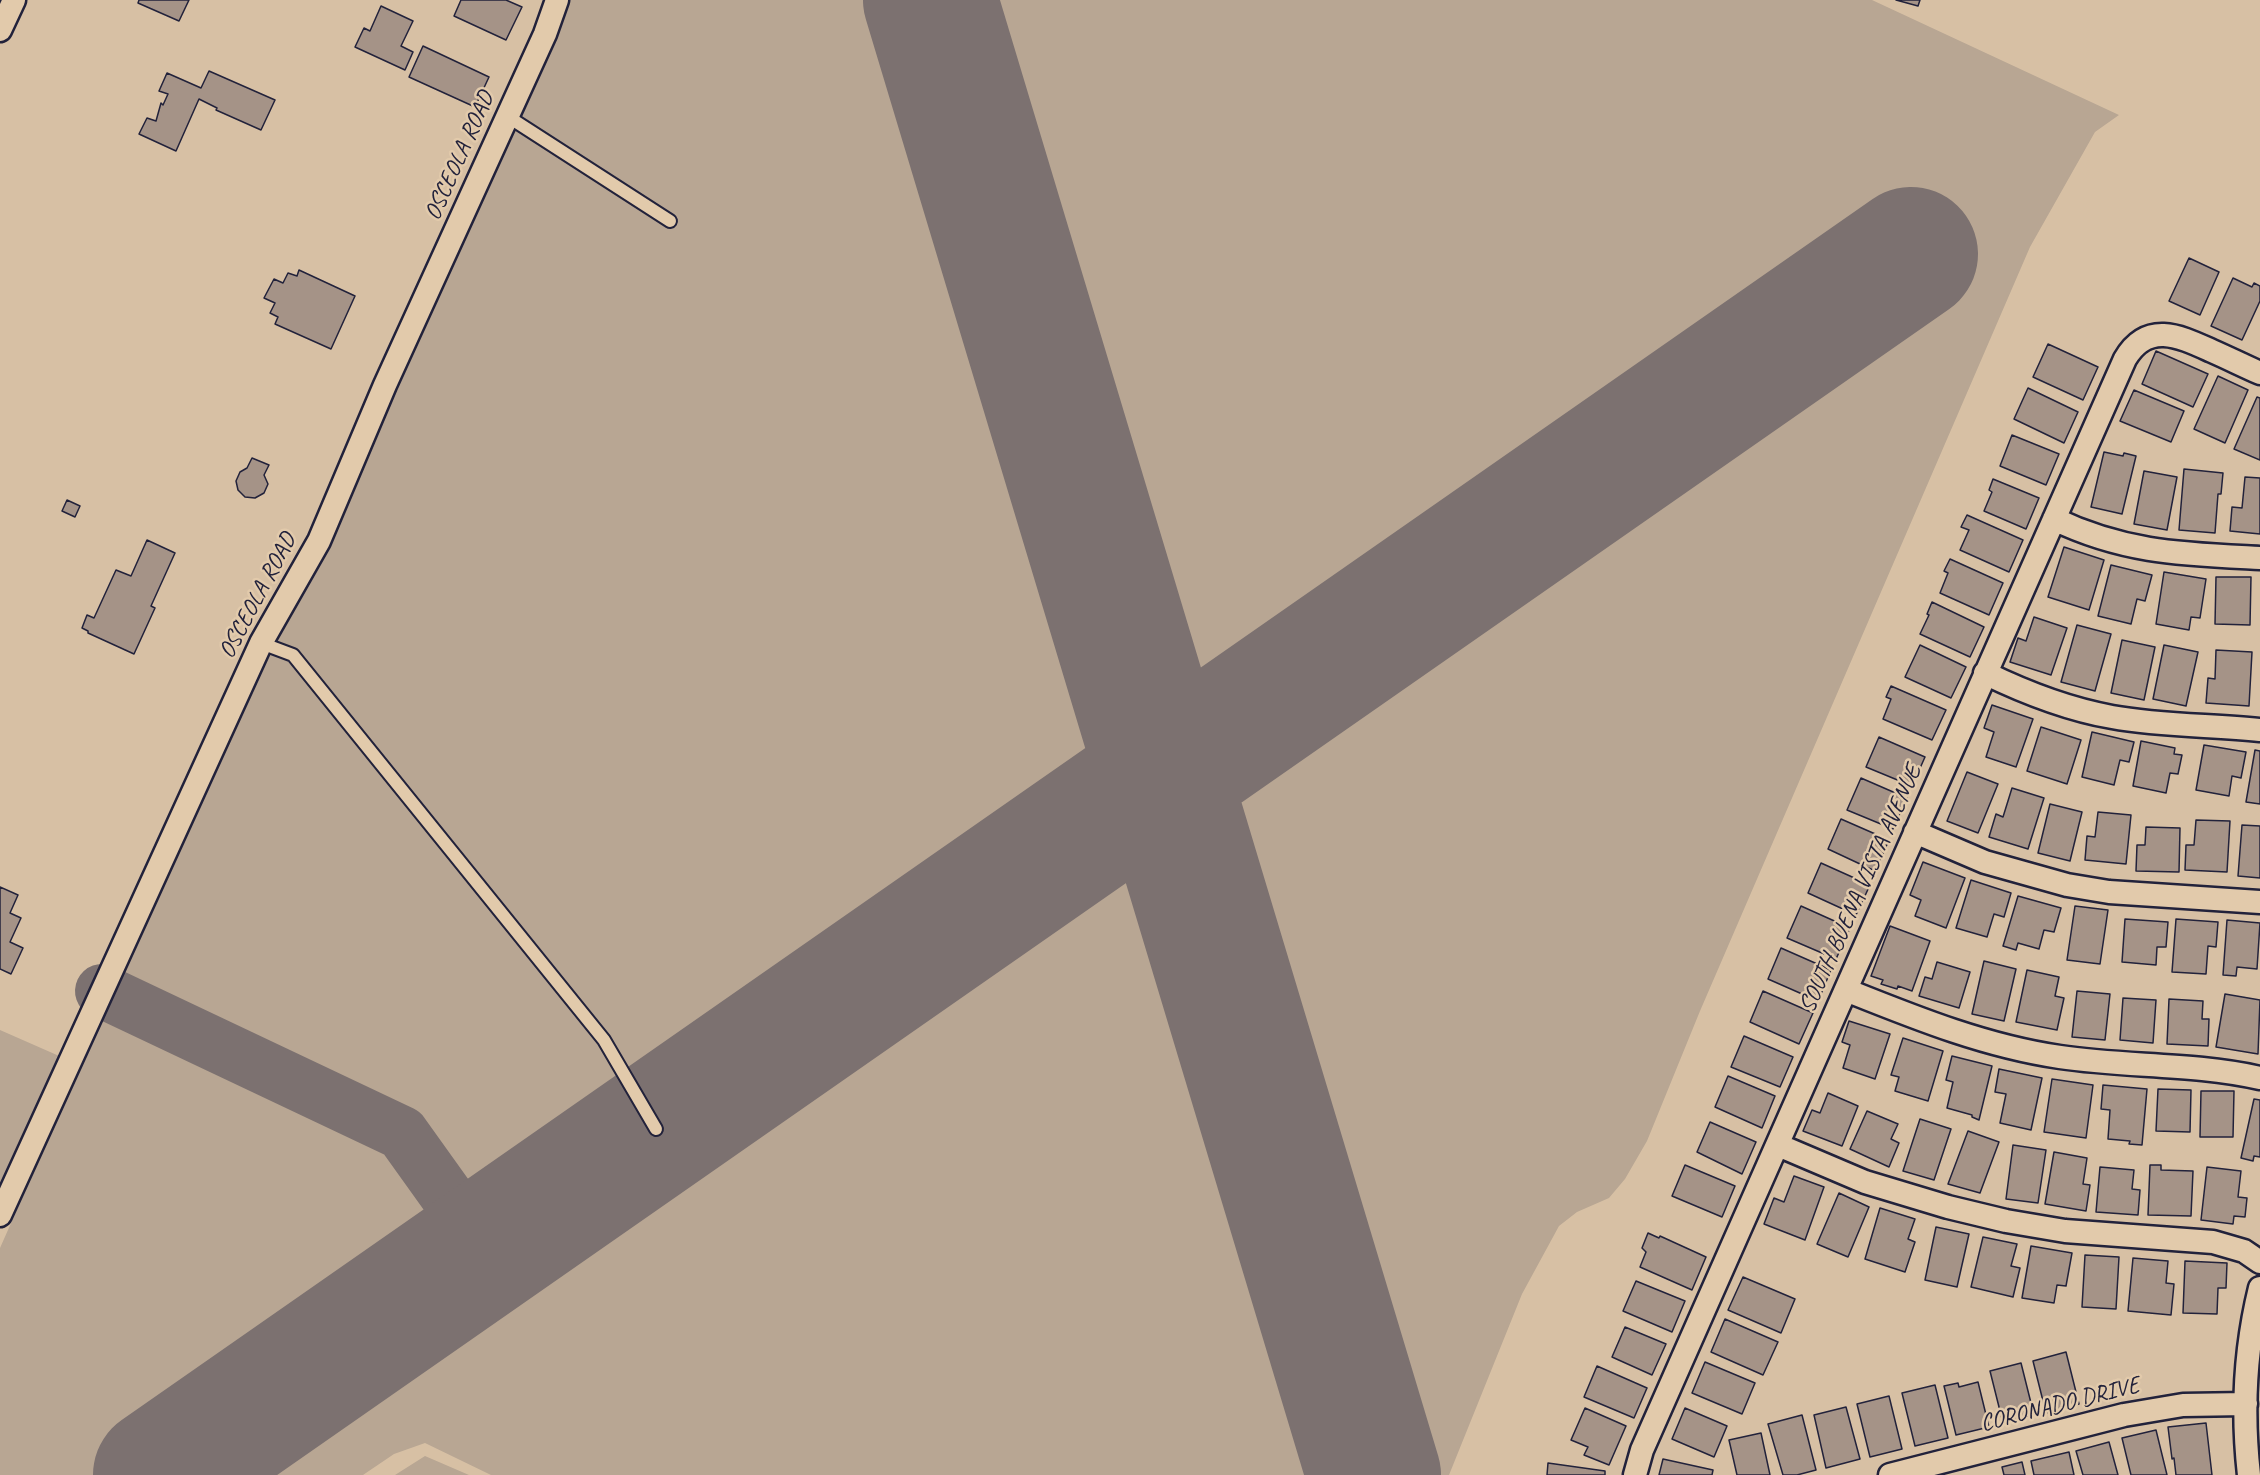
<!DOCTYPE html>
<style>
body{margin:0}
canvas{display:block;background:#d7c0a4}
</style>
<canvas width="2260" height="1475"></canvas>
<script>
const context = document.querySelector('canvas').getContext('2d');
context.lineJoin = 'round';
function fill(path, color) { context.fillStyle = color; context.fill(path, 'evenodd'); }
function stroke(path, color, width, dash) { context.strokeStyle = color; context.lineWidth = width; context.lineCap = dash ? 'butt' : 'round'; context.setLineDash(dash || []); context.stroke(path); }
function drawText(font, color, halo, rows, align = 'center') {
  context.font = font + ' Caveat,sans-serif'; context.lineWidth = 5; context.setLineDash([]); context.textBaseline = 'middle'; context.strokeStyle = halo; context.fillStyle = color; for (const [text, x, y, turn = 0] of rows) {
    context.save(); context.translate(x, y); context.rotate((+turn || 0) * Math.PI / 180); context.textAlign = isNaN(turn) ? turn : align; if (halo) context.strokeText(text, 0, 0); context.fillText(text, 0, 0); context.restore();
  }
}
fill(new Path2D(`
 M564,0h1308l247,115 -24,17 -65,115 -330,764 -53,130 -22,38 -16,19 -32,14 -18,14 -37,68 -73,181h-958l-66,-32 -31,11 -31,21h-363v-227l204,-461z
 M0,1030l66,29 -66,149z
 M425,1456l44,19h-74z`), '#b8a693');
stroke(new Path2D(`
 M102,991l300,142 83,116`), '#7c7170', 54);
stroke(new Path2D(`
 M930,0l444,1475
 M160,1475l1751,-1221`), '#7c7170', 134);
const building = new Path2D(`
 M139,0h50l-10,21 -41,-18z
 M461,0h45l16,7 -16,33 -52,-24z
 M1896,0h24l-2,6z
 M381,6l32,15 -12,25 12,6 -8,18 -50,-23 9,-19 6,3z
 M423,46l66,31 -14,30 -66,-30z
 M209,71l66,29 -14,30 -45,-20 1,-2 -18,-9 -23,52 -37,-17 8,-16 9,3 5,-18 2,2 5,-11 -9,-3 8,-18 34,15z
 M2189,258l30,14 -19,43 -31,-14z
 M299,270l56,26 -24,53 -56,-25 3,-7 -8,-4 5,-10 -11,-5 10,-19 9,4 5,-10 9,3z
 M2233,278l19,9 2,-4 6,3v15l-18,39 -31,-14z
 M2048,344l50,23 -15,33 -50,-23z
 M2156,351l52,23 -15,33 -51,-23z
 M2218,376l30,14 -23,53 -31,-14z
 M2028,388l50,24 -14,31 -50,-24z
 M2134,390l50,21 -13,31 -51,-21z
 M2257,397l3,1v62l-26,-11z
 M2012,435l47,19 -13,31 -46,-19z
 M2104,452l19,4 1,-3 12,3 -14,58 -31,-7z
 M252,458l17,7 -5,10 4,9 -4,9 -9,5 -10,-1 -7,-7 -2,-9 4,-9 7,-4z
 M2184,469l39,4 -2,21h-3l-3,39 -36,-3z
 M2144,471l33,6 -10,53 -33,-6z
 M2245,477l15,1v56l-30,-3 2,-24 10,1z
 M1993,479l46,19 -13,31 -42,-18 8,-19 -3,-2z
 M67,500l13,6 -5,11 -13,-6z
 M1967,515l56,25 -14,32 -49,-22 9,-20 -8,-3z
 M147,540l28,13 -24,53 4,2 -21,46 -46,-21v-2l-6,-3 5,-13 7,3 22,-48 15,6z
 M2064,547l40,13 -15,50 -41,-13z
 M1950,559l53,24 -14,32 -49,-22 8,-20 -4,-2z
 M2111,565l41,10 -7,26 -8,-2 -6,25 -33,-8z
 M2164,572l42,7 -6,39 -9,-1 -2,13 -33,-6z
 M2216,577h35l-1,48 -35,-1z
 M1932,602l52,25 -14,30 -50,-23 9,-19 -2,-1z
 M2034,617l33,11 -16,47 -41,-13 8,-24 8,3z
 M2077,625l34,9 -16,57 -34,-9z
 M2122,640l33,7 -11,53 -33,-7z
 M1920,645l46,22 -15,31 -46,-21z
 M2164,645l34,7 -12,54 -33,-7z
 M2216,650l36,2 -3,54 -43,-3 2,-25 7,1z
 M1891,686l55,24 -14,30 -49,-21 8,-20 -5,-2z
 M1992,705l41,14 -17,48 -30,-10 8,-25 -10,-4z
 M2041,727l40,13 -14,44 -40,-13z
 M2092,732l42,10 -5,20 -9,-2 -6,25 -32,-8z
 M1879,737l46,20 -13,29 -46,-19z
 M2141,741l34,7 -1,6 8,1 -4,19 -8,-1 -4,20 -33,-7z
 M2204,745l42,7 -5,26 -9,-2 -3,20 -33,-6z
 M2255,750l5,1v53l-14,-2z
 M1967,772l31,12 -20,49 -31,-12z
 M1861,778l46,20 -14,31 -46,-19z
 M2012,788l32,10 -16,51 -39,-12 7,-23 7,3z
 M2050,804l32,8 -12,49 -32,-8z
 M2098,812l33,3 -5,49 -41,-4 2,-24 8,1z
 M1841,819l48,21 -14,31 -47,-22z
 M2196,820l34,1 -3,51 -42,-2 1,-25h8z
 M2242,825l18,1v52l-22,-2z
 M2146,827l34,1 -1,44 -43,-1 1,-26h8z
 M1923,862l42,16 -19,50 -31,-12 6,-16 -11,-5z
 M1821,863l49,22 -14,30 -48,-22z
 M1971,880l40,13 -7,24 -10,-3 -7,23 -31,-9z
 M0,887l18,8 -8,18 11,5 -11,24 13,6 -12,26 -11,-5z
 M2018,896l43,12 -7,24 -10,-2 -5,19 -21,-6 -2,7 -13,-4z
 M1801,906l49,22 -14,31 -49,-21z
 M2075,906l33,4 -8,54 -33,-4z
 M2125,919l43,3 -2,25h-9l-1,18 -34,-3z
 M2176,919l42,3 -2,25 -8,-1 -2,28 -34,-2z
 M2227,920l33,3 -3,46 -20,-2 -1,9 -13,-1z
 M1890,926l40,15 -18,50 -14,-5 -1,3 -16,-5 2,-4 -12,-4z
 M1781,948l50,22 -13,31 -50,-22z
 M1984,961l32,8 -12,52 -32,-7z
 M1937,962l33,10 -11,36 -40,-12 6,-19 7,2z
 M2027,970l32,7 -4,19 9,2 -7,32 -41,-8z
 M1763,991l50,22 -14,31 -49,-22z
 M2077,991l33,3 -5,46 -33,-3z
 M2225,994l35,6 -2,54 -42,-7z
 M2123,998l33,2 -3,43 -33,-3z
 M2169,999l34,2 -1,18h7l-1,27 -41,-2z
 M1849,1021l41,13 -15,45 -32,-11 7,-23 -8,-3z
 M1744,1036l49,21 -13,30 -49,-20z
 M1903,1038l40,13 -15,50 -33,-10 4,-14 -8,-2z
 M1952,1056l40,10 -13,54 -7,-3v-2l-25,-7 6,-26 -7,-2z
 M1999,1069l43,9 -11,52 -31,-7 6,-29 -11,-2z
 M1728,1076l47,20 -13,32 -47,-21z
 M2052,1079l41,6 -7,53 -42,-6z
 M2103,1085l44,4 -5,56 -13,-1 1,-3 -22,-2 2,-29 -9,-1z
 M2158,1089l33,1 -1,42 -34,-1z
 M2201,1091h33l-1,46h-33z
 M1828,1093l30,13 -16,40 -39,-15 9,-21 8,3z
 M2254,1099l6,1v57l-6,-1 -1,5 -12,-3z
 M1867,1111l31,13 -7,15 8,4 -10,24 -39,-18z
 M1920,1119l31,10 -17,51 -31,-9z
 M1710,1122l46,20 -14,32 -45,-22z
 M1968,1131l31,11 -19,51 -32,-9z
 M2013,1145l33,5 -8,53 -32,-4z
 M2054,1152l33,6 -4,26 7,1 -4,26 -41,-7z
 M1685,1165l50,21 -13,31 -50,-21z
 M2150,1165h11v5l32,1 -2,45 -43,-1z
 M2100,1167l34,3 -2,19 8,1 -2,25 -42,-3z
 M2207,1167l34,4 -3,26 9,1 -2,19 -11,-1 -1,8 -32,-4z
 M1794,1176l30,11 -19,53 -41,-16 10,-26 10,4z
 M1839,1193l30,14 -21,50 -31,-13z
 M1880,1208l35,11 -7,20 7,3 -10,30 -40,-13z
 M1936,1227l33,7 -12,53 -32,-7z
 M1648,1233l11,5 1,-2 46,21 -14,33 -52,-23 6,-15 -4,-4z
 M1983,1237l34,7 -6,22 9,2 -7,29 -42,-10z
 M2031,1246l41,7 -6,33 -9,-1 -3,18 -32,-5z
 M2085,1255l34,2 -3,52 -34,-2z
 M2133,1258l35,3 -2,22 8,1 -3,31 -43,-4z
 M2185,1261l42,2 -1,25h-8l-1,26 -34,-1z
 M1743,1277l52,22 -14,34 -53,-23z
 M1636,1281l49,20 -13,31 -49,-21z
 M1725,1319l53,23 -15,33 -52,-23z
 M1625,1327l41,17 -14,31 -40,-18z
 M2066,1352l13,52 -33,9 -13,-52z
 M1705,1362l50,21 -13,31 -50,-21z
 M2021,1363l13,52 -31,8 -13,-52z
 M1597,1366l50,22 -13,30 -50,-21z
 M1978,1382l11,45 -33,8 -12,-49 14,-3 1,4z
 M1935,1385l13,53 -33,8 -13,-53z
 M1889,1396l13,53 -32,8 -13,-53z
 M1846,1407l14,52 -34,9 -12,-53z
 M1585,1408l41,18 -17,39 -25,-10 4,-8 -17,-7z
 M1685,1408l42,18 -13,31 -42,-18z
 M1802,1415l14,55 -19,5h-14l-15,-51z
 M2206,1423l6,52h-36l-2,-17 -2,1 -4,-32z
 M2156,1430l11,45h-36l-9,-37z
 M1761,1433l9,42h-33l-8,-35z
 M2109,1442l9,33h-35l-7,-24z
 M2069,1452l5,23h-40l-3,-14z
 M1663,1459l50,11 -1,5h-53z
 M2022,1462l3,13h-21l-2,-8z
 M1548,1463l57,8v4h-58z`);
fill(building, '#a59387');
stroke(building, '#22223b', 1.5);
const lane = new Path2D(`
 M507,116l163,105
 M261,643l32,12 311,385 52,89`);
const street = new Path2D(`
 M0,30l14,-30
 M2054,519c71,34 129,35 206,39
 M1985,673c41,20 82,36 127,44 49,9 99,8 148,13
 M1915,832l70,30 82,23 42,7 151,10
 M1846,990c70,28 139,56 214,67 66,10 134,6 200,21
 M1778,1145l87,37 83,25 58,14 59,10 148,11 31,9 16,11
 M0,1215l261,-572 58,-102 66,-156 160,-351 12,-34
 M1635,1475l7,-25 483,-1091c23,-39 56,-22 87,-8 16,7 32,15 48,22
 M1890,1475l234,-60 59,-10 63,-1
 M2249,1475c-7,-62 -4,-126 11,-187`);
stroke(lane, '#22223b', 16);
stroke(street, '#22223b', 27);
stroke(lane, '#e2caab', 12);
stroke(street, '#e2caab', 22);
drawText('24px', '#22223b', '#e2caab', [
 ["OSCEOLA ROAD",460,156,-66],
 ["OSCEOLA ROAD",258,596,-62],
 ["SOUTH BUENA VISTA AVENUE",1861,889,-66],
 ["CORONADO DRIVE",2060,1405,-14]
]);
</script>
